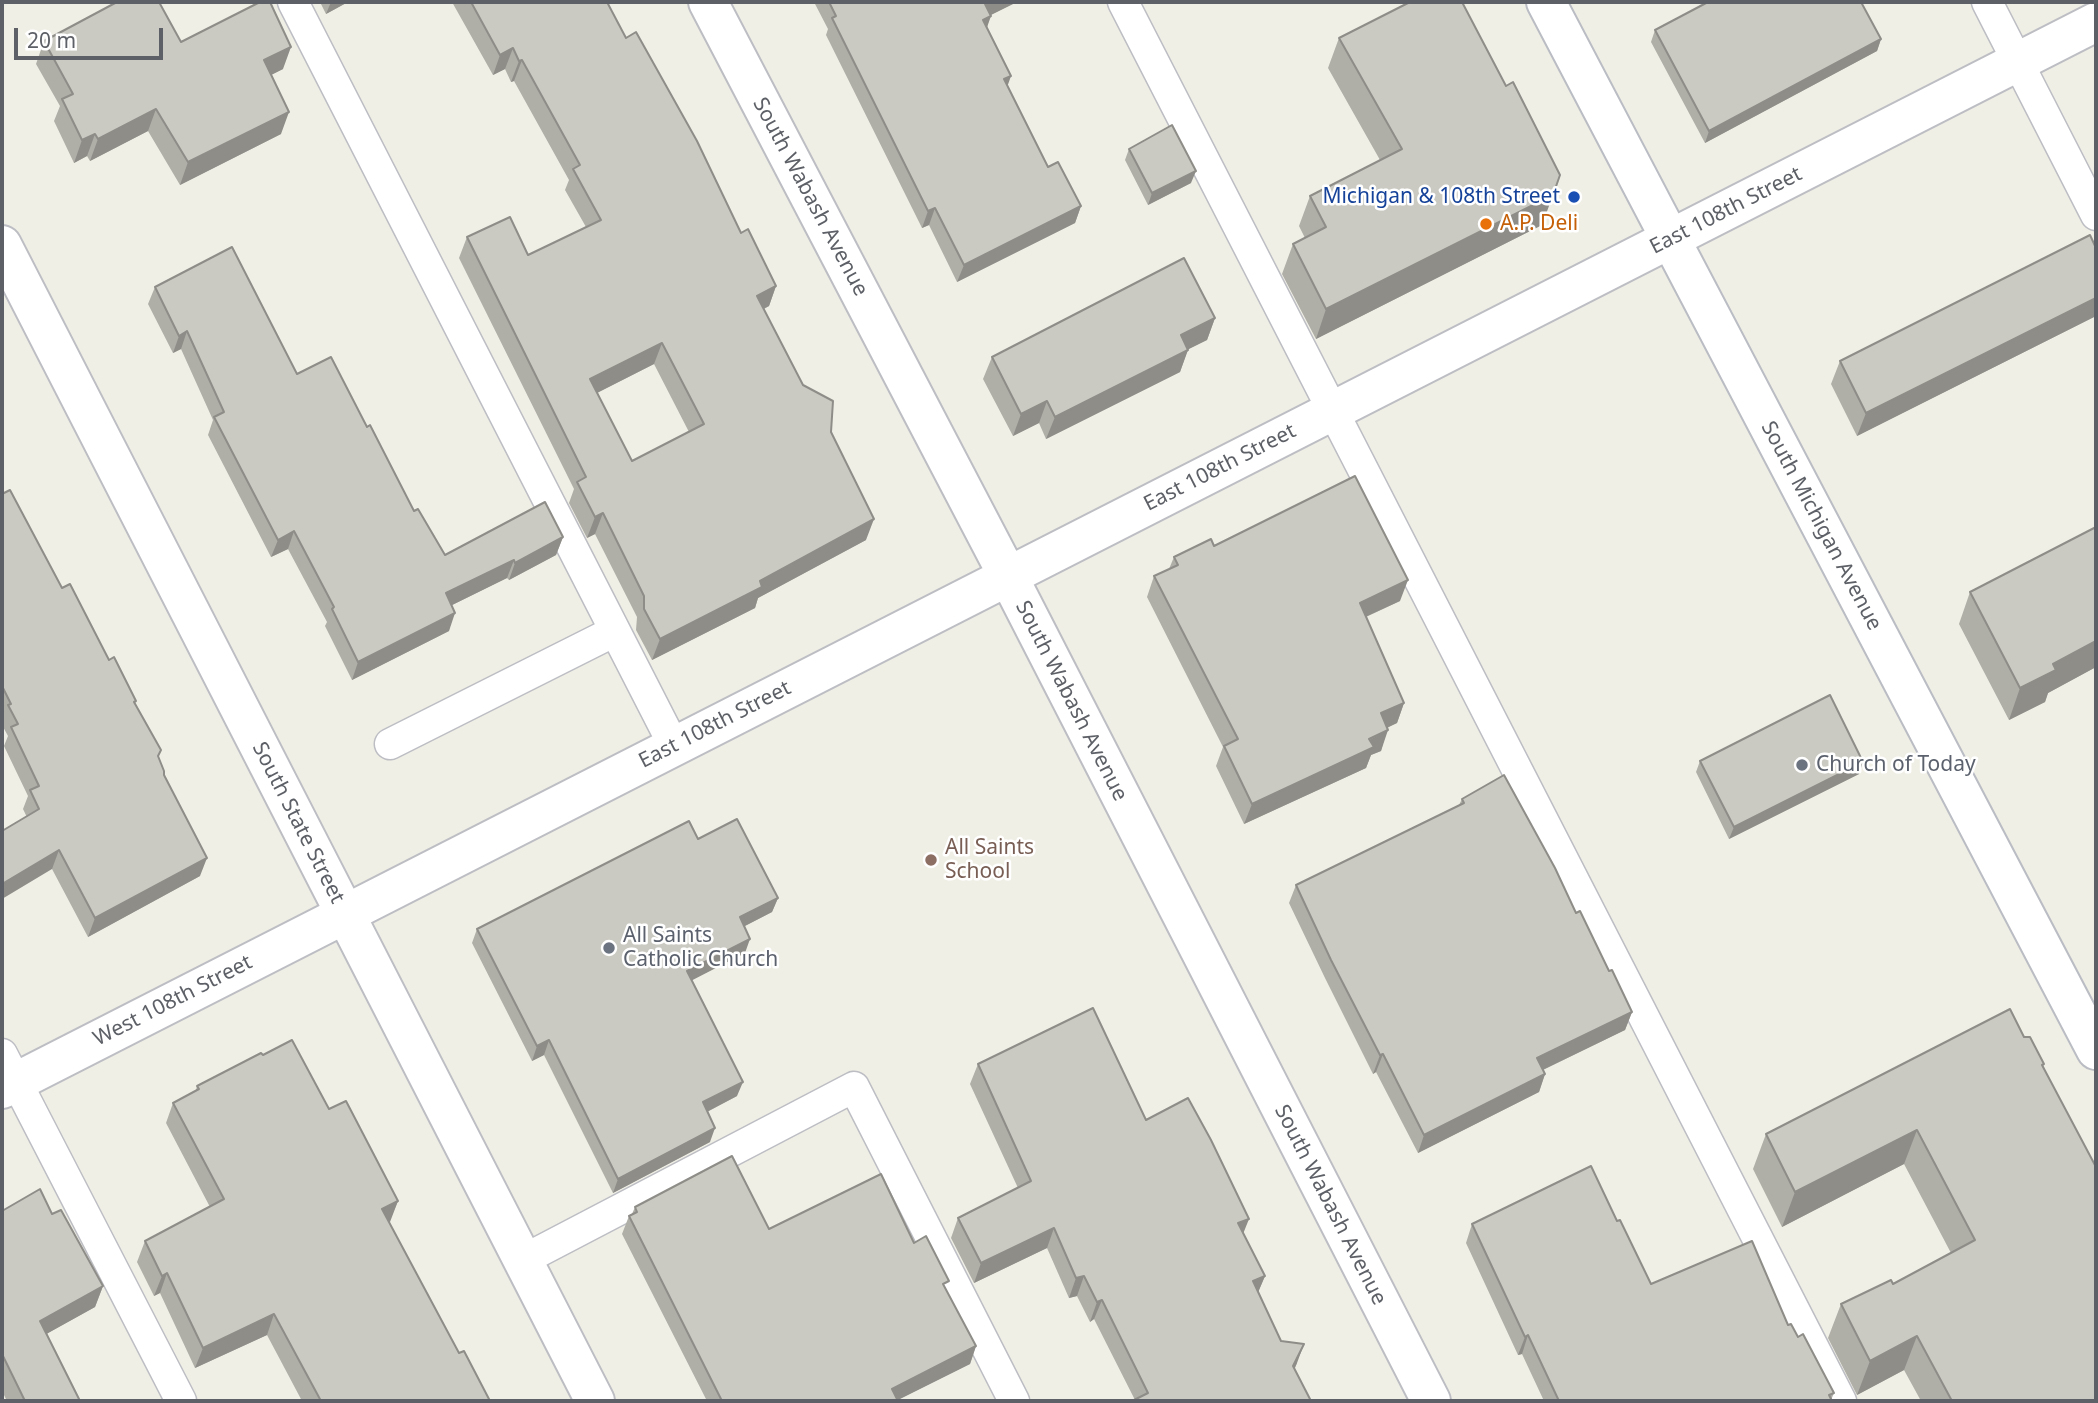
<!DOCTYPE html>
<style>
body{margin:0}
#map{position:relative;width:2098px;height:1403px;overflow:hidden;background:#f0efe6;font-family:"Noto Sans",sans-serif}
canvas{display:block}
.frame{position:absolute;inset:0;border:4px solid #5d6066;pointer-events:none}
.scale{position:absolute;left:14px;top:28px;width:149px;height:32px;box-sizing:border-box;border:4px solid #5d6066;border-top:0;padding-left:9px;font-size:21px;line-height:24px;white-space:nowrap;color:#5d6066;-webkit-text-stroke:5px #fff;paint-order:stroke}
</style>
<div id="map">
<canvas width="2098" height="1403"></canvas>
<div class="frame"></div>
<div class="scale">20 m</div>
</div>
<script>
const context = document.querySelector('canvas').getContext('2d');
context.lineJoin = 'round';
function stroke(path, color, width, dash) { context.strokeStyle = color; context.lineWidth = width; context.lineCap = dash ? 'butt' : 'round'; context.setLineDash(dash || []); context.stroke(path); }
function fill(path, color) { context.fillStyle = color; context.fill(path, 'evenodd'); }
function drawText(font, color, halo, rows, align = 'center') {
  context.font = font + ' "Noto Sans",sans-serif'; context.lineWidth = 5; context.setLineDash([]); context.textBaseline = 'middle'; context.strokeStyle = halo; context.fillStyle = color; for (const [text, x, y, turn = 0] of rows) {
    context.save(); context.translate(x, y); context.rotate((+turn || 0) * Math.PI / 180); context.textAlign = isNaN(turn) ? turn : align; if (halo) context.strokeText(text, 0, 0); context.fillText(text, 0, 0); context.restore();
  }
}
const service = new Path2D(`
 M293,2l381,744
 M1123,2l718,1399
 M1987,2l109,213
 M390,744l225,-113
 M2,1054l179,347
 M523,1260l331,-173 160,314`);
const minor = new Path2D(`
 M708,2l300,574 423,825
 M2,1089l2094,-1067`);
const tertiary = new Path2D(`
 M2,245l593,1156`);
const secondary = new Path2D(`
 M1546,2l550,1048`);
stroke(service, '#bdbec4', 33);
stroke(minor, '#bdbec4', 42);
stroke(tertiary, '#bdbec4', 42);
stroke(secondary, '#bbbdc4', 42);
stroke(service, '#fff', 30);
stroke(minor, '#fff', 38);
stroke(tertiary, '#fff', 38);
stroke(secondary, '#fff', 38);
fill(new Path2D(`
 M320,2h28l-22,12z
 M452,2h155l19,36 115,195 35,53 -7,20 -5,3 39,76 28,47 35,108 -108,58 -3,10 -103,52 -16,-30 1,-13 -42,-83 -8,4 -18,-35 5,-14 -115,-231 8,-21 61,18 58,-28 -21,-37 4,-10 -55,-99 -3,1 -6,-13 -12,6zM654,364l35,68 -57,29 -35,-68z
 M814,2h203l-27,13 -3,12 20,59 41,81 33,39 -6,17 -118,59 -28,-57 -7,3 -96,-193 2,-6z
 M1655,30l226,9 -4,12 -172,92 -54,-101z
 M1339,38l203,187 -226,114 -34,-65 11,-30 12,-6 -6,-12 11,-30 70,-36 -52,-92z
 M44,41l137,1 102,27 -12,6 10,59 -101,51 -32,-54 -58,30 -3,-5 -13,7 -20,-42 6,-15 -24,-42z
 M1129,149l62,34 -43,22 -23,-45z
 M2096,248v68l-239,120 -26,-52 9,-23z
 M155,287l142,87 70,53 47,84 31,44 118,-18 -7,18 -47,25 -2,-2 -55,27 -3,26 -97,49 -27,-54 2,-4 -39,-73 -17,8 -63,-122 5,-15 -32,-71 -8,4 -25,-49z
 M1215,318l-8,22 -19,9 -8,23 -134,67 -7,-16 -26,13 -30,-57 9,-22z
 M2,494l107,166 27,41 -1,3 23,53 6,18 36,101 -112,61 -36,-68 -29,-60 5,-13 -24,-50 4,-10 -6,-11 1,-5 -1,-2z
 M2096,527v140l-48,26 -3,9 -36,18 -50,-96 11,-32z
 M1214,546l186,55 -34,16 38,86 -7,20 -10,5 -6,23 -10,4 -5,13 -122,56 -28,-58 7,-19 -76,-150 7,-21 15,-7 5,-12z
 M1700,761l159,13 -130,65 -33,-67z
 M1462,799l114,114 56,99 -7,18 -82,40 2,4 -6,18 -121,61 -42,-81 -3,2 -48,-96 -36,-75 7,-18 163,-80z
 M698,839l80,59 -6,14 -27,14v27l-54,27 46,116 -30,16 3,30 -97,51 -69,-138 -12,6 -60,-118 5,-14z
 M2024,1037l20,27 -1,3 53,334h-175l-17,-31 -47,25 -29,-57 13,-34 52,-20 58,-31 -47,-89 -122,63 -29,-58 13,-35z
 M263,1055l66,54 69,92 -9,21 70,131 31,48h-188l-35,-66 -72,33 -35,-75 -6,3 -17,-34 8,-21 65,-34 -44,-84 7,-20 23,-13 1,-4z
 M978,1064l168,56 97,114 22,42 -7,16 23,49 16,22 -2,5 -160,32 -41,-81 -4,3 -13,-26 -8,2 -22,-50 -73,35 -23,-45 7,-20 60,-30 -48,-104z
 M635,1207l134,22 145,14 32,46 30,57 -6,18 -73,36 1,1h-191l-85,-167 7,-18 3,-2z
 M2,1211l50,3 51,72 -8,21 -49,27 34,67h-73l-5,-10z
 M1617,1221l34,63 137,41 10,12 36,56 -3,7 1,1h-288l-22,-47 -4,1 -52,-112 6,-19z`), '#afaea7');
fill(new Path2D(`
 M331,2h17l-22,12z
 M989,2h28l-38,19 6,-17z
 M991,16l-6,17 -2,-13z
 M1881,39l-4,12 -172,92 4,-12z
 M291,47l-8,22 -28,14 9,-23z
 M513,48l-8,21 -12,6 7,-20z
 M522,60l-8,21 -3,1 8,-21z
 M1011,76l-6,17 -1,-14z
 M156,109l-8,22 -58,30 8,-22z
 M289,112l-8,22 -101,51 8,-23z
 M95,134l-8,22 -13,7 8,-23z
 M1196,171l-5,12 -43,22 4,-12z
 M1553,195l-11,30 -226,114 10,-30z
 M1081,206l-6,17 -118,59 7,-17z
 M935,208l-6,17 -7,3 6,-17z
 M776,286l-7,20 -20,10 8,-20z
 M2096,298v18l-239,120 9,-23z
 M1215,318l-8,22 -34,17 8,-22z
 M187,331l-6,18 -8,4 6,-17z
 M662,343l-8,21 -71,36 7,-21z
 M1188,350l-8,22 -134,67 9,-22z
 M1047,401l-8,22 -26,13 8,-22z
 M603,513l-8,21 -8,4 8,-21z
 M874,519l-8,21 -108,58 -3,10 -103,52 8,-21 100,-58z
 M294,531l-6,18 -17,8 7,-17z
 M563,537l-7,18 -47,25 6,-17z
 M514,560l-7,18 -67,33 6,-18z
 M1408,580l-8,21 -48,22 8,-20z
 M455,613l-6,18 -97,49 6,-18z
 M2096,641v26l-48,26 -3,9 -36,18 11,-32 33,-24z
 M1404,703l-7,20 -24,11 8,-21z
 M1388,730l-7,21 -10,4 -5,13 -122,56 8,-20z
 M1863,762l-4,12 -130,65 5,-12z
 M59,850l-7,19 -50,30v-15z
 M207,858l-7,18 -112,61 7,-19z
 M778,898l-6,14 -37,19 5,-14z
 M750,939l-5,14 -64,33 6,-15z
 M1632,1012l-7,18 -95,46 7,-18z
 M549,1040l-5,15 -12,6 5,-15z
 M1383,1054l-7,18 -3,2 7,-19z
 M1545,1074l-6,18 -121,61 6,-18z
 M743,1082l-6,14 -40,21 6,-15z
 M715,1128l-5,14 -97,51 5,-14z
 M1917,1130l-13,34 -122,63 13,-35z
 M398,1201l-8,21 -15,7 7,-20z
 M1249,1219l-8,20 -3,-16z
 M1054,1228l-7,20 -73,35 7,-20z
 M167,1273l-7,20 -6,3 8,-20z
 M1084,1276l-7,20 -8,2 7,-20z
 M1265,1276l-8,19 -4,-14z
 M103,1286l-8,21 -63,35 8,-21z
 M1102,1300l-8,19 -4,3 7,-20z
 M274,1314l-7,21 -72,33 8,-20z
 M1528,1335l-6,19 -4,1 7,-18z
 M1917,1336l-13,34 -47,25 13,-34z
 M1304,1344l-7,19 -11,23 7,-20z
 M976,1346l-6,18 -74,37 -4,-12z`), '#8e8d88');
const building = new Path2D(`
 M117,2h42l22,40 79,-40h10l21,45 -27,13 25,52 -101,50 -32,-53 -58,30 -3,-5 -13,6 -20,-41 11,-5 -29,-53z
 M471,2h136l19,36 10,-6 61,109 44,92 7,-4 28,57 -19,10 46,89 30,16 -2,31 43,87 -114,62 2,6 -102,52 -16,-30v-13l-41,-83 -8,4 -18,-35 9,-5 -119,-240 43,-20 18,38 73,-35 -28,-51 7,-4 -58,-105 -3,1 -6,-13 -13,7zM662,343l42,81 -72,37 -42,-82z
 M829,2h160l-4,2 6,12 -8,4 28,56 -7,3 44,88 10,-5 23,44 -117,59 -29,-57 -7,3 -96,-193 4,-2z
 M1410,2h52l44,84 7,-4 47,93 -7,20 -227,114 -33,-65 33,-17 -16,-31 92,-47 -63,-111z
 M1708,2h153l20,37 -172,92 -54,-101z
 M1172,125l24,46 -44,22 -23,-44z
 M2090,235l6,13v50l-230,115 -26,-52z
 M232,247l65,127 34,-17 36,70 3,-2 44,86 4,-2 27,46 100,-53 18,35 -48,26 -1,-3 -68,33 9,20 -97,49 -26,-53 2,-2 -40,-76 -16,9 -64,-123 10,-5 -37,-81 -8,5 -24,-49z
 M1184,258l31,60 -34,17 7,15 -133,67 -8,-16 -26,13 -29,-57z
 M1355,476l53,104 -48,23 44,100 -23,10 7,17 -19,9 5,8 -122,57 -28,-58 14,-7 -84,-163 24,-11 -4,-8 37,-18 3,7z
 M10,490l52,98 8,-4 39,76 5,-3 22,44 -2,1 27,48 -3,6 6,15v4l43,83 -112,60 -36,-68 -57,34v-53l37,-22 -9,-19 9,-4 -28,-59 7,-3 -10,-19 3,-1 -9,-18v-192z
 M2096,527v114l-43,23 3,6 -36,18 -50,-96z
 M1830,695l33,67 -129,65 -34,-66z
 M1504,775l51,93 21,45 4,-2 29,60 3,-1 20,42 -95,46 8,16 -121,61 -41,-81 -3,1 -49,-95 -35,-75 168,-82 -2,-4z
 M737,819l41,79 -38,19 10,22 -63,32 56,111 -40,20 12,26 -97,51 -69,-139 -12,6 -60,-117 212,-108 9,18z
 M1093,1008l53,112 42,-22 23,42 38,79 -11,4 27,53 -12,5 28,60 23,3 -11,22 18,35h-179l16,-8 -46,-93 -5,2 -13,-26 -8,2 -22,-50 -73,35 -23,-45 73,-37 -53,-117z
 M2010,1009l14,28h6l14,27 -2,1 54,102v234h-144l-35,-65 -47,25 -29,-57 50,-24 2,4 82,-44 -58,-110 -122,62 -29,-58z
 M292,1040l37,69 17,-8 52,100 -16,8 77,144 5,-2 26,50h-169l-47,-87 -71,34 -36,-75 -5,3 -17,-35 79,-42 -51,-96 26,-14 -2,-3 64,-33 2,2z
 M732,1156l37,73 112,-55 33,69 12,-7 23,45 -6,3 33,62 -84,43 6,12h-176l-93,-185 8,-4 -2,-5z
 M1591,1166l26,55 3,-1 31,64 101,-43 36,84 3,-1 7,13 5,-3 31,59 -5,2 3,6h-273l-31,-66 -3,2 -53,-113z
 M40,1189l12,25 9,-4 42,76 -63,35 40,80h-55l-23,-47v-143z`);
fill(building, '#cbcac2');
stroke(building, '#8e8d88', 2);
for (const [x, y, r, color] of [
 [1574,197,7,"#1a4fb4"],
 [1486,224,7,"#e8710a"],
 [1802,765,7,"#6b7280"],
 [931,860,7,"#8d6e63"],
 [609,948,7,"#6b7280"]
]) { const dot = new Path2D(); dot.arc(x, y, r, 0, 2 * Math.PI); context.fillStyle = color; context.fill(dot); stroke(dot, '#fff', 2.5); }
drawText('21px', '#5d6066', '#fff', [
 ["South Wabash Avenue",810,197,62],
 ["East 108th Street",1726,211,-27],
 ["East 108th Street",1220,468,-27],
 ["South Michigan Avenue",1821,526,62],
 ["South Wabash Avenue",1071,701,63],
 ["East 108th Street",715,725,-27],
 ["South State Street",298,823,63],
 ["West 108th Street",173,1001,-27],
 ["South Wabash Avenue",1330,1205,63]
]);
drawText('21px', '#164399', '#fff', [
 ["Michigan & 108th Street",1560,197]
], 'right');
drawText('21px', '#c56008', '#fff', [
 ["A.P. Deli",1500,224]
], 'left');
drawText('21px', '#5b616d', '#fff', [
 ["Church of Today",1816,765],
 ["All Saints",623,936],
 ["Catholic Church",623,960]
], 'left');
drawText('21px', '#785e54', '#fff', [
 ["All Saints",945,848],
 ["School",945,872]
], 'left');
</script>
